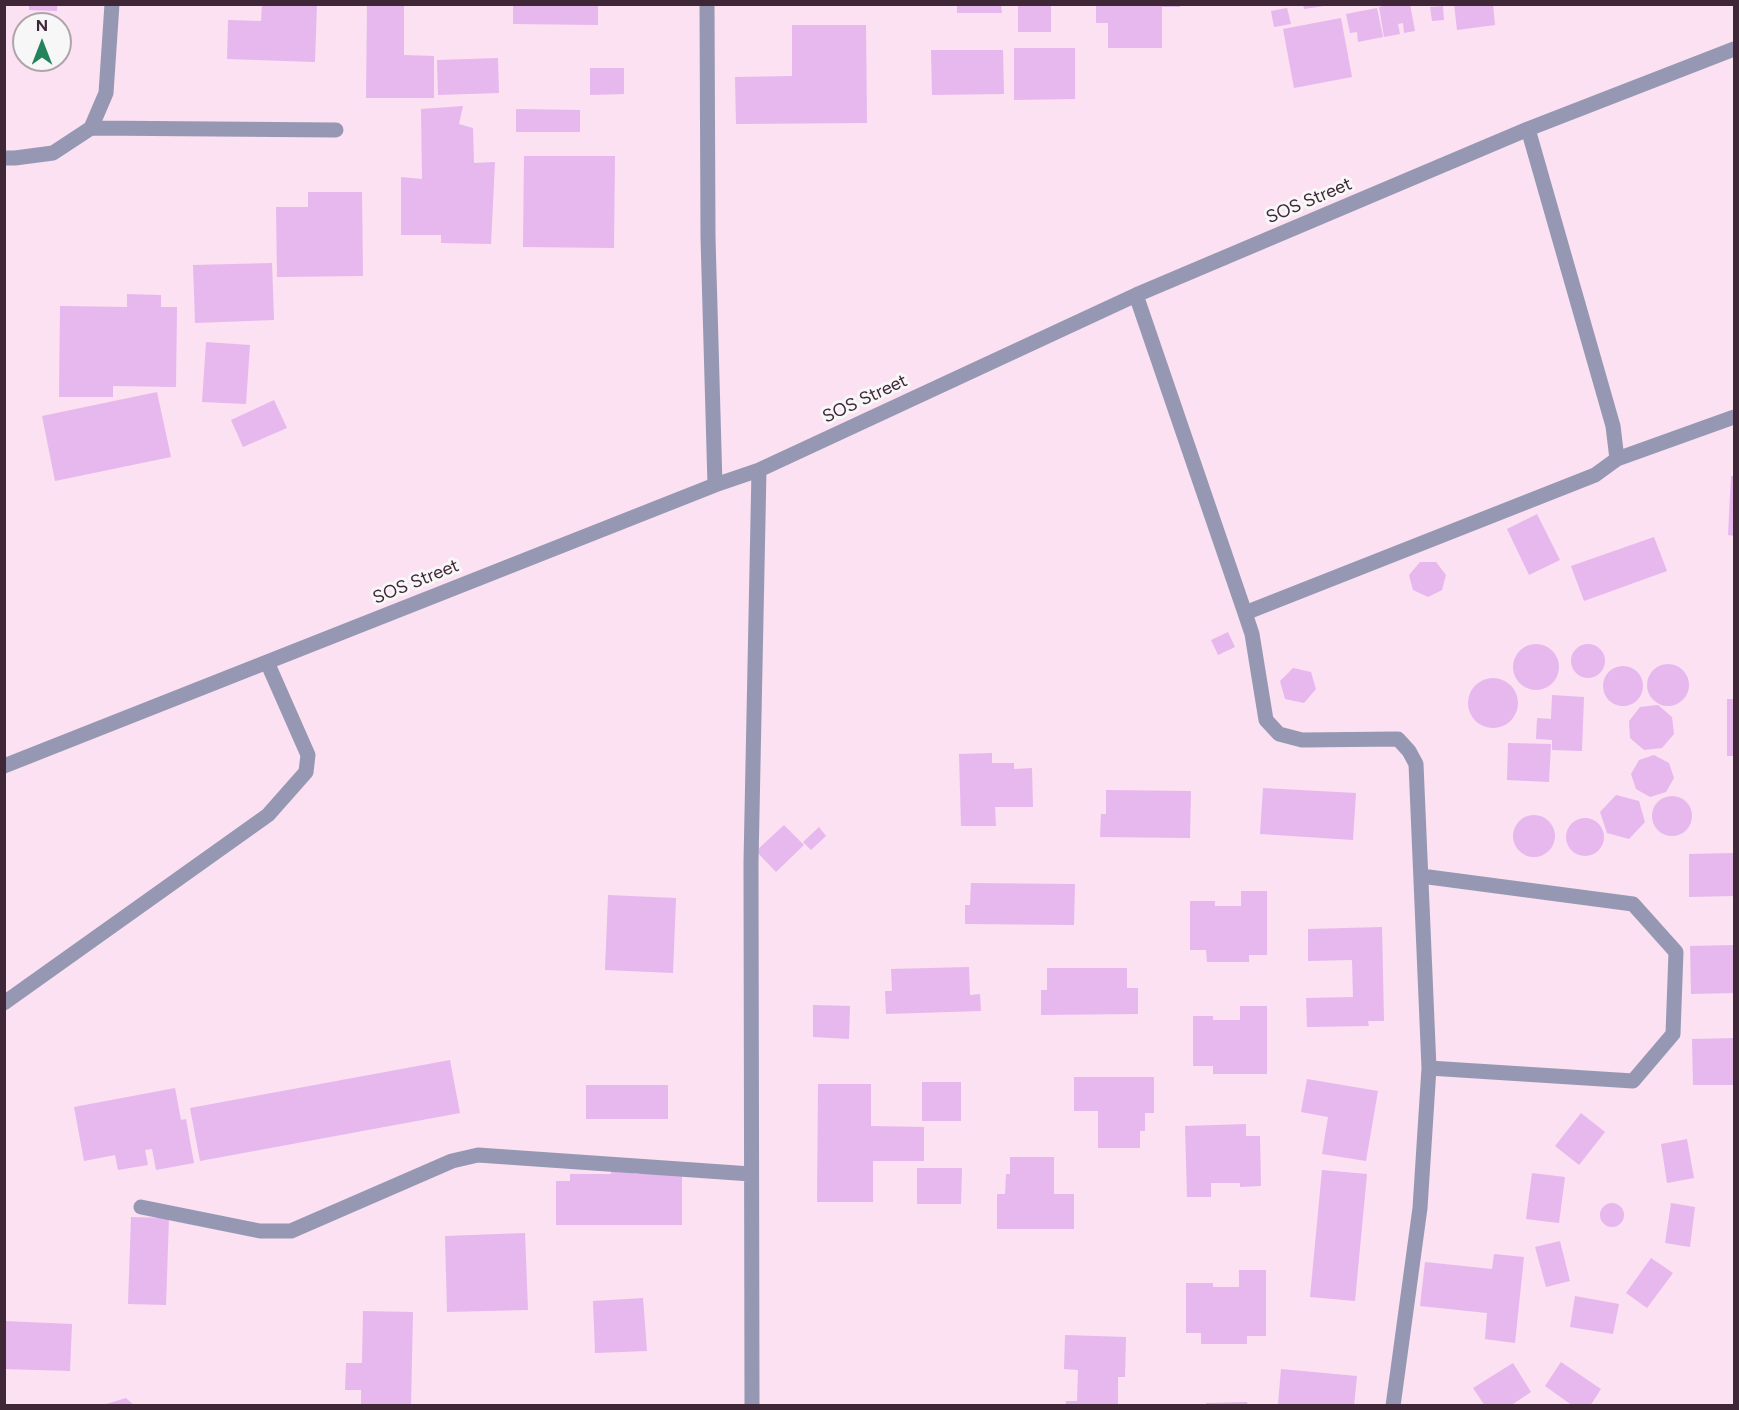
<!DOCTYPE html>
<style>
body{margin:0}
#map{position:relative;width:1739px;height:1410px;overflow:hidden;background:#fbe1f1;font-family:Figtree,sans-serif}
canvas{display:block}
.frame{position:absolute;inset:0;border:6px solid #402737;pointer-events:none}
.north{position:absolute;left:12px;top:12px;width:60px;height:60px;box-sizing:border-box;background:#f7f7f7;border:2px solid #aea4aa;border-radius:50%;rotate:0deg;font-size:16px;font-weight:700;line-height:24px;text-align:center;color:#402737}
.north::after{content:'';display:block;margin:auto;width:21px;height:27px;background:#23845c;clip-path:polygon(50% 0,100% 100%,50% 72%,0 100%)}
</style>
<div id="map">
<canvas width="1739" height="1410"></canvas>
<div class="frame"></div>
<div class="north">N</div>
</div>
<script>
const context = document.querySelector('canvas').getContext('2d');
context.lineJoin = 'round';
function fill(path, color) { context.fillStyle = color; context.fill(path, 'evenodd'); }
function stroke(path, color, width, dash) { context.strokeStyle = color; context.lineWidth = width; context.lineCap = dash ? 'butt' : 'round'; context.setLineDash(dash || []); context.stroke(path); }
function drawText(font, color, halo, rows, align = 'center') {
  context.font = font + ' Figtree,sans-serif'; context.lineWidth = 6; context.setLineDash([]); context.textBaseline = 'middle'; context.strokeStyle = halo; context.fillStyle = color; for (const [text, x, y, turn = 0] of rows) {
    context.save(); context.translate(x, y); context.rotate((+turn || 0) * Math.PI / 180); context.textAlign = isNaN(turn) ? turn : align; if (halo) context.strokeText(text, 0, 0); context.fillText(text, 0, 0); context.restore();
  }
}
fill(new Path2D(`
 M29,4h28v7l-28,-1z
 M262,4h55l-2,58 -88,-3 1,-39 33,1z
 M367,4h37v51l30,1v42h-68z
 M513,4h85v21l-85,-1z
 M957,4h44l1,9h-45z
 M1018,4h33v28h-33z
 M1096,4h84v3h-18v41h-54v-25h-12z
 M1303,4h21v2l-20,3z
 M1391,4h19l5,27 -11,2 -1,-10 -5,1 2,10 -16,3 -5,-30z
 M1454,4h39l2,21 -38,5z
 M1443,6l1,14 -12,1 -2,-14z
 M1287,8l4,16 -17,3 -3,-16z
 M1377,8l6,29 -25,5 -1,-10 -7,1 -4,-19z
 M1341,18l11,59 -58,11 -11,-59z
 M792,25h74l1,98 -131,1 -1,-47 57,-1z
 M1014,48h61v51l-61,1z
 M931,50h72l1,44 -72,1z
 M498,58l1,35 -61,2 -1,-35z
 M590,68h34v26l-34,1z
 M463,106l-4,18 14,4 1,35 21,-1 -4,82 -50,-1v-8h-40v-58l21,2 -1,-70z
 M516,109l64,1v22h-64z
 M524,156h91l-1,92 -91,-1z
 M308,192h54l1,84 -86,1 -1,-70h32z
 M272,263l2,57 -79,3 -2,-58z
 M127,294l34,1v12h16l-1,80 -63,-1v11h-54l1,-91 67,1z
 M206,342l44,3 -4,59 -44,-2z
 M157,392l14,65 -116,24 -13,-65z
 M274,400l13,28 -44,19 -12,-27z
 M1731,476h3v60l-6,-1z
 M1537,514l23,46 -31,15 -22,-46z
 M1654,537l13,34 -83,30 -13,-35z
 M1420,562h16l10,13 -4,15 -14,7 -15,-7 -4,-15z
 M1228,632l7,15 -17,8 -7,-15z
 M1513 667a23 23 0 1 1 46 0a23 23 0 1 1-46 0Z
 M1571 661a17 17 0 1 1 34 0a17 17 0 1 1-34 0Z
 M1647 685a21 21 0 1 1 42 0a21 21 0 1 1-42 0Z
 M1603 686a20 20 0 1 1 40 0a20 20 0 1 1-40 0Z
 M1293,668l18,4 5,17 -12,14 -19,-4 -5,-18z
 M1468 703a25 25 0 1 1 50 0a25 25 0 1 1-50 0Z
 M1552,695l32,2 -2,54 -30,-1v-10l-16,-1 1,-21 14,1z
 M1727,699h7v57h-7z
 M1658,705l14,12 2,17 -12,14 -18,2 -14,-12 -1,-17 11,-14z
 M1508,743l43,1 -2,38 -42,-2z
 M992,753v10h22v6l18,-1 1,39h-38l1,19h-35l-2,-72z
 M1654,755l15,8 5,15 -8,14 -16,5 -14,-8 -5,-15 8,-14z
 M1263,788l93,5 -3,47 -93,-6z
 M1106,790l85,1 -1,47 -90,-1 1,-23h5z
 M1616,795l23,6 6,21 -16,17 -22,-6 -7,-21z
 M1652 816a20 20 0 1 1 40 0a20 20 0 1 1-40 0Z
 M1513 836a21 21 0 1 1 42 0a21 21 0 1 1-42 0Z
 M1566 837a19 19 0 1 1 38 0a19 19 0 1 1-38 0Z
 M784,825l20,20 -28,27 -20,-21z
 M819,827l7,9 -15,14 -8,-8z
 M1734,853v43l-45,1v-43z
 M971,883l104,1 -1,41 -109,-1v-19h5z
 M1241,891h26v64h-18v7h-42l-1,-12h-16v-49h25v5h26z
 M608,895l68,3 -3,75 -68,-3z
 M1382,927l2,94h-16l1,5 -62,1 -1,-29 47,-1 -1,-37 -44,1v-32z
 M1734,945v48l-43,1 -1,-48z
 M969,967l1,28 10,-1 1,17 -95,3 -1,-23h7l-1,-22z
 M1047,968h80v20h11v26l-97,1v-25h6z
 M813,1005l37,1 -1,33 -36,-2z
 M1240,1006h27v68h-54v-8h-20v-50h20v4h27z
 M1734,1038v47h-41l-1,-46z
 M450,1060l10,53 -260,48 -10,-53z
 M1074,1077h80v36h-9v18h-5v17h-42v-37h-24z
 M1307,1079l71,12 -12,70 -44,-7 6,-37 -27,-5z
 M922,1082h39v39h-39z
 M818,1084h53v42l53,1v34h-51v41h-56z
 M586,1085h82v34h-82z
 M175,1088l6,32 5,-1 8,44 -38,7 -4,-21 -7,1 3,15 -30,5 -3,-15 -31,6 -10,-54z
 M1581,1113l24,19 -26,33 -24,-19z
 M1246,1124v12h14l1,50 -21,1v-4h-29v14h-24l-2,-71z
 M1687,1139l7,39 -27,5 -6,-39z
 M1010,1157h44v37h20v35h-77v-35h8l1,-20h4z
 M917,1168h45l-1,36h-44z
 M611,1170h23v4h48v51h-126v-44h14v-7h41z
 M1322,1170l45,4 -12,127 -45,-4z
 M1532,1173l33,4 -6,46 -33,-4z
 M1671,1203l24,4 -5,40 -25,-4z
 M1600 1215a12 12 0 1 1 24 0a12 12 0 1 1-24 0Z
 M131,1217l38,1 -3,87 -38,-1z
 M525,1233l3,77 -81,2 -2,-76z
 M1560,1241l10,40 -24,6 -11,-40z
 M1494,1254l30,3 -9,86 -30,-4 2,-26 -67,-7 5,-44 67,7z
 M1651,1258l22,15 -26,35 -21,-15z
 M1239,1270h27v66h-19v8h-46v-11h-15v-50h27v4h26z
 M1575,1296l44,8 -6,30 -43,-7z
 M643,1298l4,53 -52,2 -2,-52z
 M363,1311l50,1 -2,94h-50v-16h-16l1,-27h16z
 M4,1321l68,3 -2,47 -66,-2z
 M1065,1335l61,2 -1,40h-7v29h-52v-5h11l1,-31 -14,-1z
 M1561,1362l40,27 -11,17h-17l-28,-20z
 M1513,1363l18,29 -21,14h-25l-12,-18z
 M1281,1369l76,7 -3,30 -76,-2z
 M126,1398l9,8h-32v-1z
 M1247,1402l1,4h-42v-3z`), '#e6b8ee');
stroke(new Path2D(`
 M707,4l1,233 7,248
 M91,128l245,2
 M1528,129l85,297 4,33
 M4,158h11l38,-5 38,-25 15,-35 6,-89
 M1136,295l109,318 7,21 14,86 13,14 23,6 96,-1 11,12 7,13 13,304 -9,140 -27,198
 M1245,613l350,-138 22,-16 117,-42
 M4,766l711,-281 44,-15 377,-175 392,-166 206,-80
 M1421,876l212,28 43,48 -3,82 -40,47 -204,-13
 M4,1003l264,-188 38,-43 2,-17 -41,-93
 M141,1207l119,24h31l161,-70 26,-6 273,19
 M752,1406l-1,-544 8,-392`), '#9698b3', 15);
drawText('18px', '#402737', '#f7f7f7', [
 ["SOS Street",1309,201,-23],
 ["SOS Street",865,399,-25],
 ["SOS Street",416,582,-22]
]);
</script>
